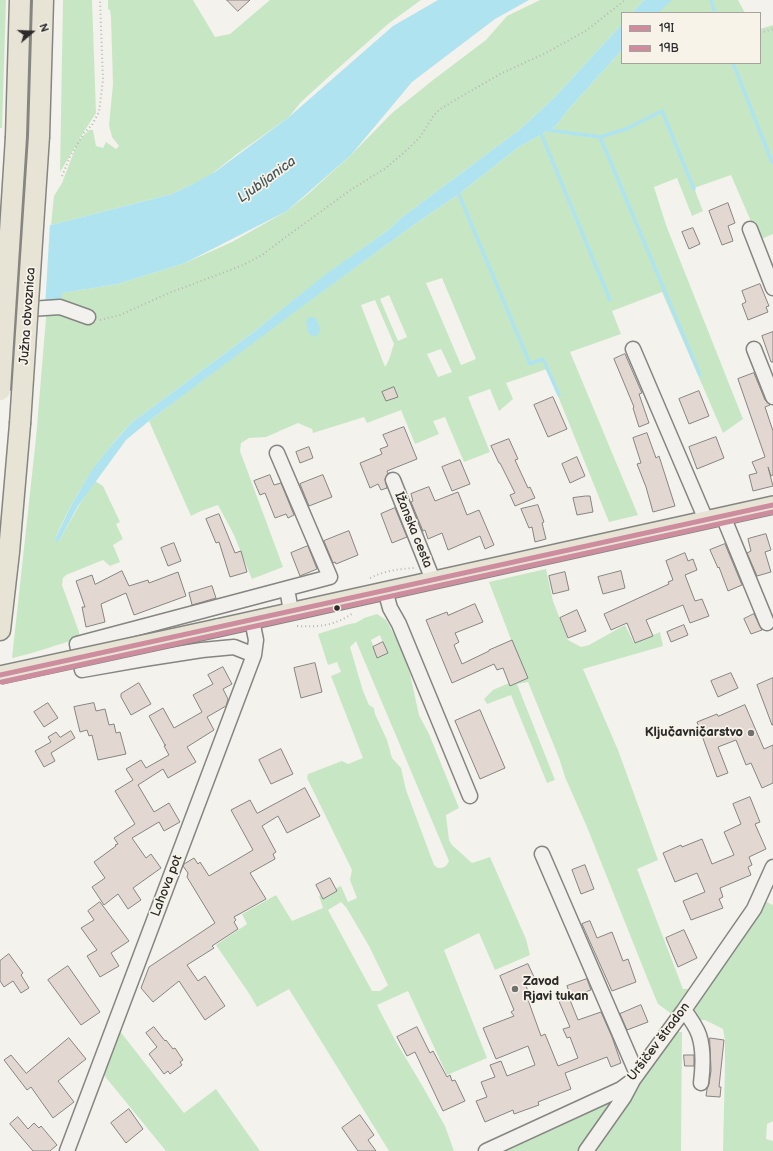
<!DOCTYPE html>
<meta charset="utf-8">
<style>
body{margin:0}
#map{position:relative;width:773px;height:1151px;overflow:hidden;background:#f4f2ec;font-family:"Balsamiq Sans",sans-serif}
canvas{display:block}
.legend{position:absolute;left:621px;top:12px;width:140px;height:52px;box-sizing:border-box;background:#f7f3e8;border:1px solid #a5a39c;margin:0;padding:5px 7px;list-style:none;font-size:12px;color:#2b2b2b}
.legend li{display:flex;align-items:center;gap:8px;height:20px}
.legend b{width:20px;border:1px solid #a5a39c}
.north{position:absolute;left:12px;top:12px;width:40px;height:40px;-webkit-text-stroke:3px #f7f3e8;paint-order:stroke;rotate:71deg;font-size:11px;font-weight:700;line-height:16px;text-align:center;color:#2b2b2b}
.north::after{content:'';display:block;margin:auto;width:14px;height:18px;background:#2b2b2b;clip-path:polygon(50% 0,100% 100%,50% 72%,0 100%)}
</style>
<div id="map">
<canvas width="773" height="1151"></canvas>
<ul class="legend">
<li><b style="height:5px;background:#cd8d9f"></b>19I</li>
<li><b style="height:5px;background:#cd8d9f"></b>19B</li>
</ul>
<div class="north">N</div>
</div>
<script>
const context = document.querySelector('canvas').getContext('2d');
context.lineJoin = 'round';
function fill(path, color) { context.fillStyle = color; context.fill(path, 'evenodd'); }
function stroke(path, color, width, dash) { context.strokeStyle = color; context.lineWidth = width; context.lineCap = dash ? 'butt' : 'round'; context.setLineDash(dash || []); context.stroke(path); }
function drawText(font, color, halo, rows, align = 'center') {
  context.font = font + ' "Balsamiq Sans",sans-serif'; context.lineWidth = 3.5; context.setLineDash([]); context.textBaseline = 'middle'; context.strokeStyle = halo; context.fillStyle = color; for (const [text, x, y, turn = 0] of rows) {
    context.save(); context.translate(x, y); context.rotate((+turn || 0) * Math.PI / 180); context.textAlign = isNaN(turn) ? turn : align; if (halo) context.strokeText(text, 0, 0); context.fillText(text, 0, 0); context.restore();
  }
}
fill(new Path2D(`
 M0,0h6l-4,128h-2z
 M63,0h29l4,113 -18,28 11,-11h4l3,16 7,2 3,-6 10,7 3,-3 -7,-9 -3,-12 4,-41 -2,-67 -1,-7 -2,-1v-9h85l22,37 15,-3 40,-34h151l-33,24 -53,47 -34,31 -12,15 -52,37 -29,23 -36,17 -121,31 3,-29 8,-13 15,-39 -17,28z
 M540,0h104l-12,13h-10v11l-69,75 -34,31 -118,88 -14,13 -60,43 -76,60 -120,89c-33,35 -58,74 -77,118h5l22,-39 14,-21 8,5 17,36 -4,2 7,15 -10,6 7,17 -10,4 -7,-6 -37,15 -3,3 -1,7 17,47v6c-22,7 -44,15 -67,20l24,-220 11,-132 14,-13 57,-9 67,-21 47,-21 55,-31 20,-16 44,-40 41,-42 41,-33 53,-40 21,-24z
 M670,0h68l7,13h-88z
 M773,25v209l-14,6 -28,-65 -37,13 9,23 -11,5 -15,-38 -23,9 12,38 77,194 -20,14 -61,-141 -50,19 9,23 -51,18 68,163 -29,7 -62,-153 -41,14 7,16 -14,12 -9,-22 -22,8 22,55 -26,10 -19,-45 -12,4 6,13 -24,10 -14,-34 -34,13 -3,-6 -51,16 -1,-4 -14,-6 -32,14 -17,1 -8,5 -1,8 43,116 -31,12 -18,-44 -16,-30 -17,6 -10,5 -42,-95 127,-96 139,-101 44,-30 60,-47 37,-21 11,-15 55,-61v13h138v-34zM442,278l34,81 -15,6 -35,-82zM389,295l18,42 -9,4 -18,-42zM375,300l19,44c-3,8 -4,16 -9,23l-24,-62zM441,349l11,23 -14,5 -11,-23z
 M546,569l7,32 15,39 13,7 8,-2 36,-20 9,18 26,-11 3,14 -80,23 35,81 40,110 -21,9 46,120h5l3,3 -18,23 -15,-11 -10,-24 -61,-153 -22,-50 -6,-19 -31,-76 -11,2 38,96 -8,3 -36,-88 -24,9 -3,-5 9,-9 32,-14 -36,-94z
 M377,614l9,6 15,27 9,27 9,41 10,19 30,74 -13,7 3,25 3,5 20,18 18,-6 36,82 4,16 -35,15 -16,-37 -35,17 43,108 -40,17 -39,-84 -31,14 18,35 28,47 22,39 9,25h-65l-100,-162 -32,18 -7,-12 -34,-50 31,-21 -5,-10 34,-19 16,26 31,-13 -4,-12 22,-10 7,16 9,-4 -7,-18 2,-10 -45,-92 1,-4 34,-13 6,3 15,-6 -32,-82 10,-4 -4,-10 -9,3 -10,-31 31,-10 7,-1 8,-5zM380,635l5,13 -9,4 -5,-12zM356,641l93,220c-3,6 -5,7 -11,7l-4,-3 -28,-75 -5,-22 -9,-10 -5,-18 -12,-26 -1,-6 -5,-3 -6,-14 -13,-44zM341,902l5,5 23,39 19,39 -8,6h-8l-44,-81z
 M763,900l10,5v216l-6,3 -1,15 7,2v10h-50l2,-86v-24l-2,-12 -18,-9h-8l-6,-11z
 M119,1030l65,83 32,-24 44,62h-94l-63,-77z
 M675,1032h7l-1,119h-91z
 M620,1094l-38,57h-89z`), '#c7e7c4');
fill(new Path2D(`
 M438,0h91l-34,19 -83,63 -61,73 -64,56 -102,52 -67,21 -56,9v10l-15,3 -47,-80 51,-1 121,-31 19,-9 24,-13 74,-55 104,-91z
 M644,0h28l-14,13h-26z
 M622,24v26l-55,61 -11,15 -37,21 -60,47 -44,30 -123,90 -143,107 -23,19 -48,66 -19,35h-5l18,-37 20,-34 18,-23 21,-24 120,-89 75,-60 61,-43 14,-13 118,-88 34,-31z
 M311,317l5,1 4,11 -2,6 -4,2 -5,-3 -3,-11 2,-5z`), '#afe3f0');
fill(new Path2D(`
 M50,223l-5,85 -45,-1v-83z`), '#f4f2ec');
stroke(new Path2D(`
 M711,0l4,13
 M733,63l39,99
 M545,127l3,3 52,7 26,-8 36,-18 32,78
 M540,131l70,169
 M600,137l100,238
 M457,190l73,174 13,-5 16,36`), '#afe3f0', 3.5);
const building = new Path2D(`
 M227,0h23l-12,11z
 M728,203l7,20 -7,3 5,15 -11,4 -13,-34z
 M693,228l7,16 -11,5 -7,-17z
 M760,284l9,22 -3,1 2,5 -20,8 -6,-16 4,-2 -4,-11z
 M773,332v30h-2l-9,-26z
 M625,354l17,39 -3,1 10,29 -10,4 -6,-19 1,-1 -20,-48z
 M754,373l11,27 5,5 -5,2 8,24v44l-2,1 -3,-9 5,19 -20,5 -4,-16 8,-2 -5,-11 13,-5 -27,-78z
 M394,387l4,10 -12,4 -4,-9z
 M699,391l10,25 -20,8 -10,-25z
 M553,397l14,32 -19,8 -14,-32z
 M404,427l13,32 -30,12 1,2 -3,6 2,9 -6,2 -3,-6 -8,4 -10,-25 22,-9 -2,-5 8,-3 -5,-11z
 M647,433l9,25 3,-2 16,50 -22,6 -7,-25 -9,-23 4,-1 -8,-25z
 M716,437l8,21 -27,11 -8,-22z
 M509,439l9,20 -3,1 13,28 2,-1 5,11 -20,8 -5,-11 5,-2 -15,-30h-1l-8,-17z
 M309,447l4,11 -13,5 -4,-11z
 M577,457l8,19 -15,7 -8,-19z
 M460,460l10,24 -18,7 -10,-24z
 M270,475l4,10 7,-2 13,32 -6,3 -2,-4 -11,4 -10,-25 -5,2 -6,-14z
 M323,475l9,22 -23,9 -9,-22z
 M429,487l6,14 23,-9 9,23 12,-5 15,35 -9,4 -5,-13 -32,14 -6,-17 -14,6 -3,-9 -2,1 -12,-29 2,-1 -2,-7z
 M586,496h4l3,16 -16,3 -4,-17z
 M538,505l6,17 -2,1 4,16 -11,3 -3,-15 -3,1 -8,-19z
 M395,508l12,29 -15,6 -11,-29z
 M219,514l16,39 6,-2 6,21 -17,5 -11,-35 -3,1 -10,-24z
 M349,531l9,24 -22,9 -1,-2 -2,1 -9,-22z
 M766,534l5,16 -6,2 6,20 -14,4 -10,-23 4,-2 -3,-12z
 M174,543l7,18 -13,5 -7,-18z
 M725,544l17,41 -14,6 -9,-24 -1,1 -8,-18z
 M308,546l9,23 -17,7 -9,-23z
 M685,553l3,8 5,-2 4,11 -12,5 10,26 7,-2 7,17 -19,7 -7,-18 -37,15 7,16 -18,7 -8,-20 -16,7 -7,-16 65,-30 -1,-2 5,-2 -7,-19z
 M122,571l7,15 19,-6 1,3 29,-11 8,24 -52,19 -8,-22 -25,11 4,18 -19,5 -4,-20h3l-9,-26 16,-6 3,9z
 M621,571l4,17 -22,6 -5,-17z
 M565,572l4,18 -16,4 -4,-18z
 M212,586l4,12 -24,7 -3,-12z
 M475,604l8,18 -28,11 4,9 -5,3 8,19 27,-13v-1l23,-10 16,38 -18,8 -7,-18 -6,2 -3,-6 -42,19 -26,-63 21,-8 1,3z
 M577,610l9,21 -18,7 -8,-20z
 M754,614l8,16 -11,4 -7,-15z
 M684,625l4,10 -17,7 -4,-10z
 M383,642l5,11 -11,5 -4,-11z
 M315,663l7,29 -21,6 -7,-30z
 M223,667l9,17 -9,5 5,10 -2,7 -19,11 7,13 -27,17 9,15 -28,16 -5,-9 -25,16 16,27 15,-9 11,19 -16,9 -5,-9 -27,16 14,20 5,-4 10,14 -28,20 8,12 -13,9 -10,-15 -14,11 -12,-18 13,-9 -11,-16 22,-16 -1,-1 3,-1 -4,-6 21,-14 -20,-33 18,-11 -7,-11 15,-9 5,8 23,-13 -5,-9 2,-1h-1l-16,-29 14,-8 11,20 28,-16 -9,-17 20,-11 -5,-9z
 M731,673l7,15 -20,9 -7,-16z
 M773,678v47h-1l-15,-40z
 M139,683l12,21 -20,11 -10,-18v-3z
 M48,703l10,15 -14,9 -10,-15z
 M94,703l2,8 9,-2 4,16 5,-1 2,9 4,-1 6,22 -28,6 -6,-25 -3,1 -2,-6 -7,2 -6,-25z
 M745,705l19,44 9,-4v38l-11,5 -11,-25 -5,2 -10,-25 -18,7 10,26 -11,4 -20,-55 20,-8 1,2z
 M480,710l25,58 -25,11 -25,-58z
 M71,731l4,7 -24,15 4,8 -11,6 -9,-16 16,-9 -3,-5 8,-5 4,5z
 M281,749l12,25 -22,10 -12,-24z
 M305,788l15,28 -33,17 -9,-17 -16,10 14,26 -3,2 2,5 -25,14 16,26 -32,18 2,3 -2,2 4,7 -26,17 2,2 -27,17 11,16 7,-5 20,30 -20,14 -26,-39 -26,21 -12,-14 8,-21 66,-44 -28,-46 1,-4 -5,-7 1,-2 10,-6 4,6 2,-2 9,14 44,-26 -22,-40 19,-10 7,13z
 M750,797l10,25 -5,2 11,25 -17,8 3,8 -4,2 3,8 -31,13 3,9 -4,2 4,9 -32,12 -8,-19 22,-9 -8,-19 -22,9 -12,-29 18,-8 1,2 20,-8 10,25 22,-9 -10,-23 17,-8 -8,-20z
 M585,865l9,24 -13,5 -9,-24z
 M330,878l7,13 -14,8 -7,-14z
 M100,902l29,39 -18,12 8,13 -19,11 -13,-21 10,-6 -16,-22 13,-8 -6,-9z
 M590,921l7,17 15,-6 11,29 5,-2 8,23 -24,9 -30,-67z
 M684,930l13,28 -19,9 -12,-29z
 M9,954l14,19 -2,2 8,13 -8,5 -8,-12 -9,6 -4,-6v-20z
 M528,964l6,13 -10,4 6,15 -3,1 14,39 4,-2 13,32 20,-8 -8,-21 -3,1 -4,-9 7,-2 -12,-28 10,-4 10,25 23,-8 11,25 9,26 -10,4 -4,-10 -42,16 6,16 -33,13 1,3 -25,9 -1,-4 -28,12 -9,-21 11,-4 -6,-15 14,-5 -5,-12 11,-4 6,15 28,-11 -7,-19 -32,13 -13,-31 31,-12 -3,-4 3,-2 -14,-34z
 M68,966l32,46 -19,13 -33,-45z
 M587,979l4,11 -20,7 -4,-11z
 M641,1005l7,17 -21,8 -7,-16z
 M154,1027l11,14 1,-1 7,9 2,-1 8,12 -3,2 2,3 -12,9 -2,-3 -4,3 -15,-20 8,-7 -11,-14z
 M417,1027l13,26 3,-2 14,26 3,-2 2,6 3,-1 10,21 -22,10 -28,-59 -8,4 -10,-19z
 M69,1038l17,21 -28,22 16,21 -21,16 -22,-31 -4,3 -23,-30 7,-5 15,18z
 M710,1038l14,2 -5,47h2l-1,10 -14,-1 1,-7 2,-5 2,-13z
 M684,1055h10v11h-9z
 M129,1109l14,20 -17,14 -15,-20z
 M360,1115l14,20 -6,5 8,11h-18l-16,-23z
 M18,1117l10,12 6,-6 5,5 2,-2 16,19 -7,6h-17l-23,-27z`);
fill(building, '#e3d7d2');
stroke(building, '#858582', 1);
const minor = new Path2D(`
 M750,229l23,59
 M0,311l60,-4 28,10
 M633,349l73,171
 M754,349l19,48
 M393,480l40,100
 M723,516l44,107
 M287,589l4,22
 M385,590l5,18 9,16 71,172
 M254,655l-20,-8 -32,3 -58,9 -62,11 -5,-26 253,-67 -53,-124
 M542,854l95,220
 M684,1010c6,8 12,16 15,25 5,15 4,32 2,48
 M67,1151l187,-496 2,-15 -4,-20
 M486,1151l135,-62 12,-9 51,-70 70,-101 19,-42
 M586,1151l38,-54 8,-15`);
const major = new Path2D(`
 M217,628l556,-123`);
const highway = new Path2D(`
 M39,136l4,-136
 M16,137l4,-137
 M0,630l9,-78 11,-128`);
stroke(minor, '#858582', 17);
stroke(major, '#858582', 20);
stroke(highway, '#858582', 23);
stroke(new Path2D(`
 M760,33l13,-4
 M62,176l8,-19 14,-24 8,-8 7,-13 4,-32 -3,-80
 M100,320l20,-5 49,-22 72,-27 21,-11 28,-21 62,-45 34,-21 23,-20 11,-11 14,-22 6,-6 60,-35 46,-21 41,-23 38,-30
 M370,578c14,-7 28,-9 44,-10
 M297,626c22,1 37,0 56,-13`), '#b8b7b5', 2, [1, 3]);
stroke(minor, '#f2f1ed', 14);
stroke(major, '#e7e4d5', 17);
stroke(highway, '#e7e4d5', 20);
const majorBridge = new Path2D(`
 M0,675l217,-47`);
const highwayBridge = new Path2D(`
 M0,390l16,-253
 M20,424l19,-288`);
stroke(majorBridge, '#858582', 20, []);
stroke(highwayBridge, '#858582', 23, []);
stroke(majorBridge, '#e7e4d5', 17);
stroke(highwayBridge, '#e7e4d5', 20);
stroke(new Path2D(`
 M0,675l773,-170`), '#cd8d9f', 5);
stroke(new Path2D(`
 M2,682l771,-170`), '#cd8d9f', 5);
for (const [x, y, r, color] of [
 [337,608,3.5,"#2b2b2b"],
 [751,733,4,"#71716f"],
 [515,989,4,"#71716f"]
]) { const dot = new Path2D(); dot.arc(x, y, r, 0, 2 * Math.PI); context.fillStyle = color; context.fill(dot); stroke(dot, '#f7f3e8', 1.5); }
drawText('13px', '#2b2b2b', '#f7f3e8', [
 ["Južna obvoznica",28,316,-86],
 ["Ižanska cesta",413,530,68],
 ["Lahova pot",167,886,-69],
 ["Uršičev štradon",659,1042,-53]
]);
drawText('bold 13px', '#2b2b2b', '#f7f3e8', [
 ["Ključavničarstvo",743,733],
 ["Zavod",523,982,"left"],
 ["Rjavi tukan",523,997,"left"]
], 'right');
drawText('italic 14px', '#44575c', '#f7f3e8', [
 ["Ljubljanica",267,180,-36]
]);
</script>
